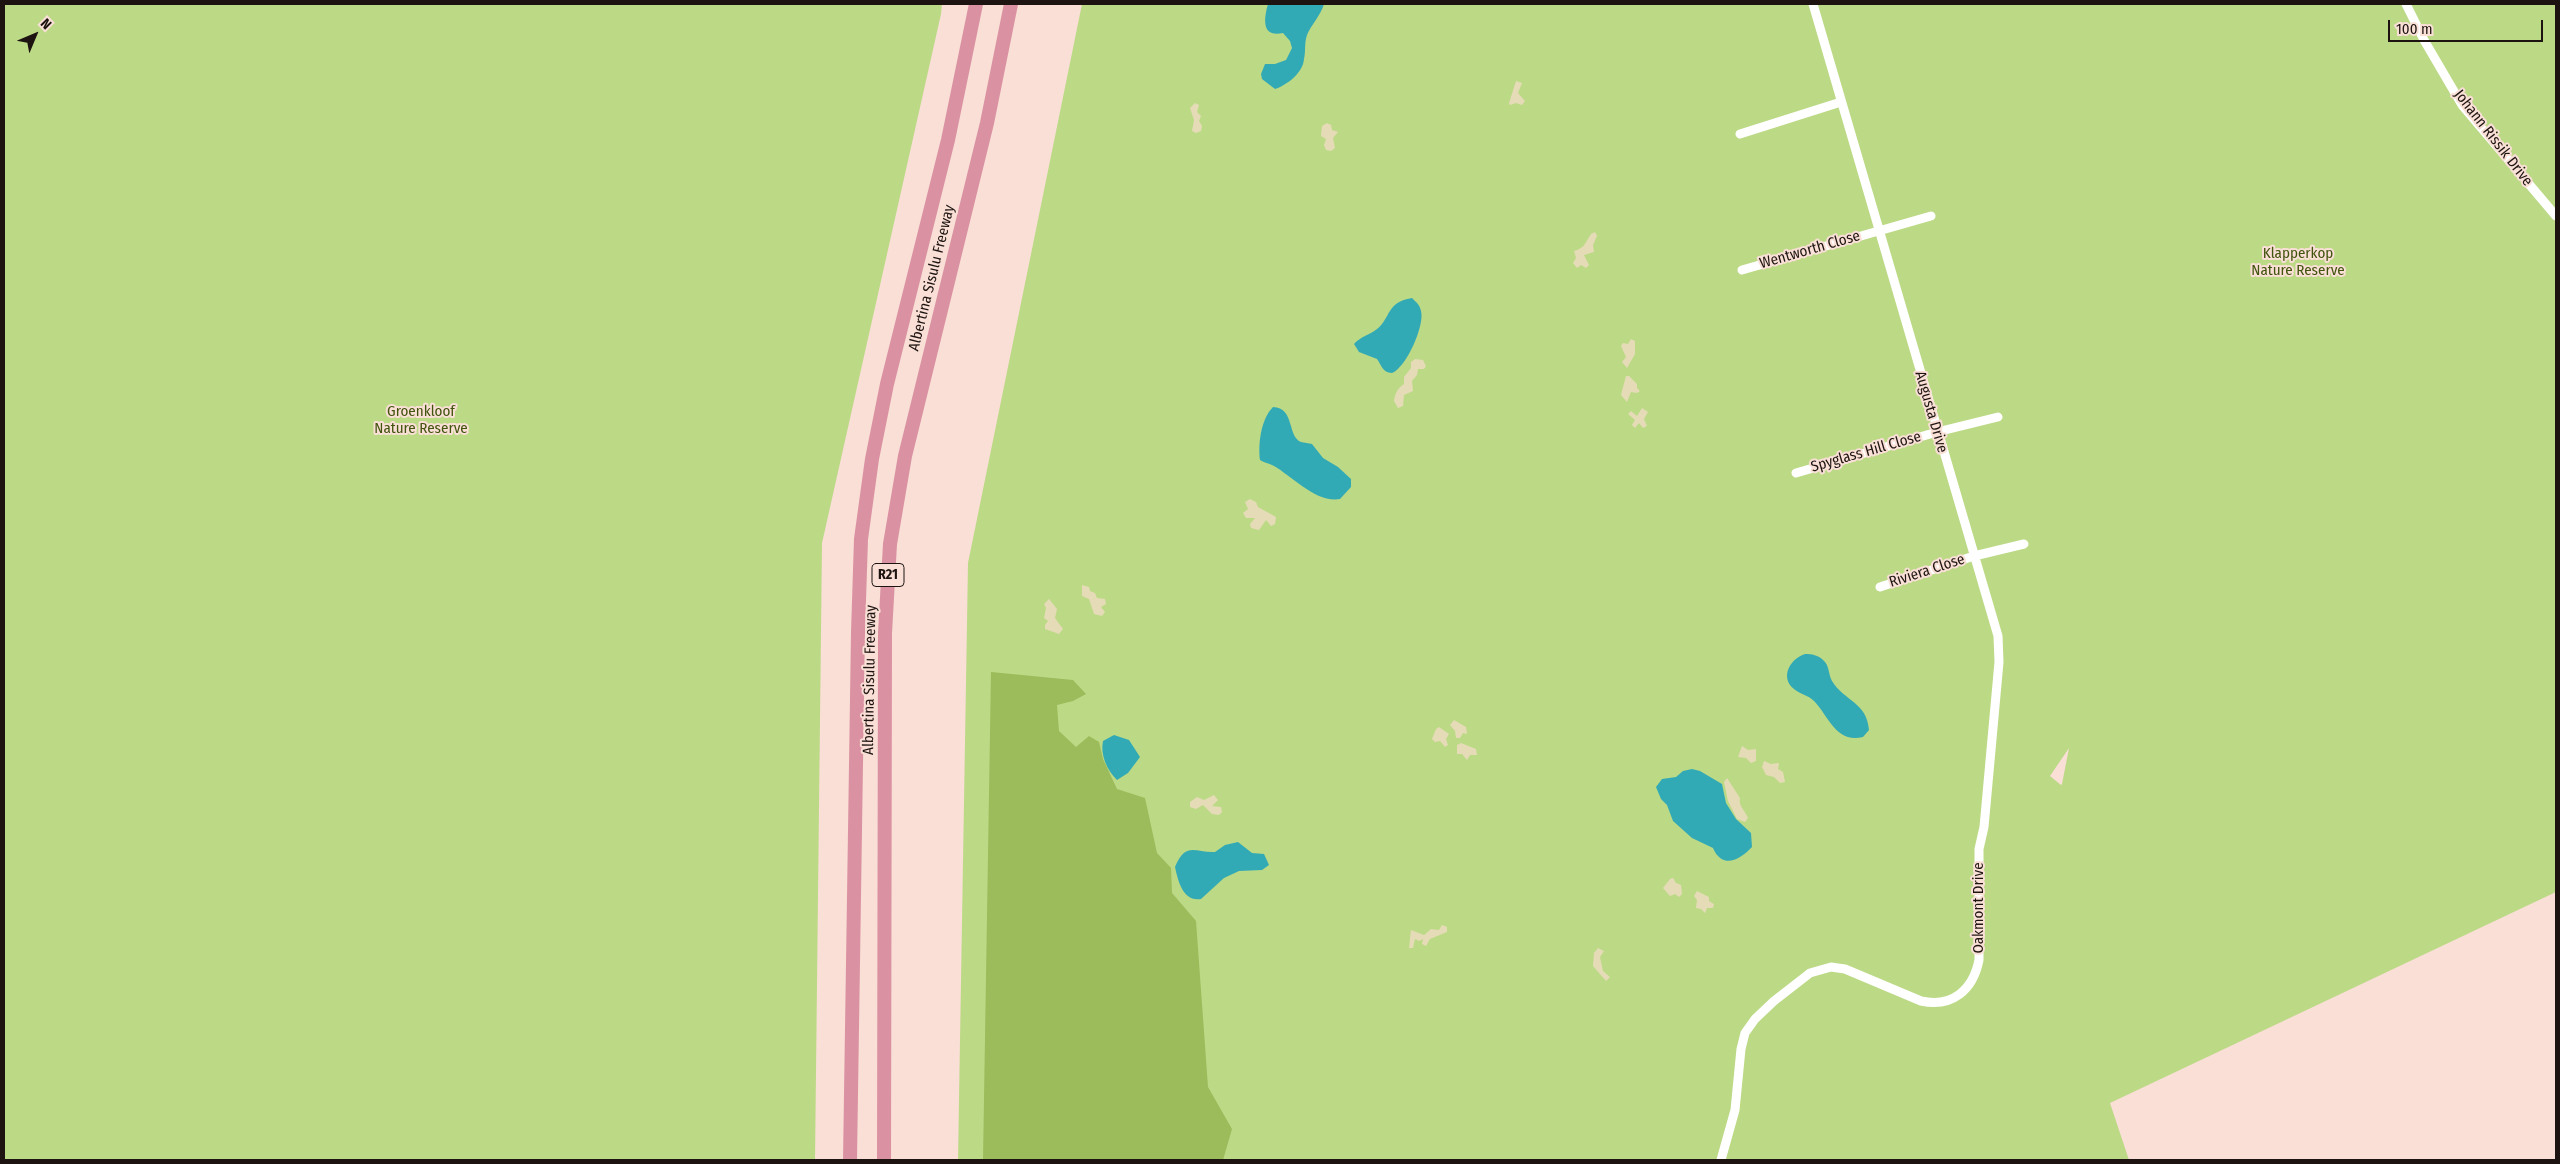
<!DOCTYPE html>
<style>
body{margin:0}
#map{position:relative;width:2560px;height:1164px;overflow:hidden;background:#f9dfd6;font-family:"Fira Sans Condensed",sans-serif}
canvas{display:block}
.frame{position:absolute;inset:0;border:5px solid #1d1411;pointer-events:none}
.north{position:absolute;left:10px;top:10px;width:50px;height:50px;-webkit-text-stroke:4px #f9dfd6;paint-order:stroke;rotate:45deg;font-size:14px;font-weight:700;line-height:20px;text-align:center;color:#1d1411}
.north::after{content:'';display:block;margin:auto;width:18px;height:22px;background:#1d1411;clip-path:polygon(50% 0,100% 100%,50% 72%,0 100%)}
.scale{position:absolute;left:2388px;top:20px;width:155px;height:22px;box-sizing:border-box;border:2px solid #1d1411;border-top:0;padding-left:6px;font-size:15px;line-height:18px;white-space:nowrap;color:#1d1411;-webkit-text-stroke:4px #f9dfd6;paint-order:stroke}
</style>
<div id="map">
<canvas width="2560" height="1164"></canvas>
<div class="frame"></div>
<div class="north">N</div>
<div class="scale">100 m</div>
</div>
<script>
const context = document.querySelector('canvas').getContext('2d');
context.lineJoin = 'round';
function fill(path, color) { context.fillStyle = color; context.fill(path, 'evenodd'); }
function stroke(path, color, width, dash) { context.strokeStyle = color; context.lineWidth = width; context.lineCap = dash ? 'butt' : 'round'; context.setLineDash(dash || []); context.stroke(path); }
function drawText(font, color, halo, rows, align = 'center') {
  context.font = font + ' "Fira Sans Condensed",sans-serif'; context.lineWidth = 4; context.setLineDash([]); context.textBaseline = 'middle'; context.strokeStyle = halo; context.fillStyle = color; for (const [text, x, y, turn = 0] of rows) {
    context.save(); context.translate(x, y); context.rotate((+turn || 0) * Math.PI / 180); context.textAlign = isNaN(turn) ? turn : align; if (halo) context.strokeText(text, 0, 0); context.fillText(text, 0, 0); context.restore();
  }
}
fill(new Path2D(`
 M4,4h938l-1,10 -119,529 -7,617h-811z
 M1082,4h1474v888l-446,211 19,57h-1171l10,-597zM2069,748l-7,36 -1,1 -11,-9z`), '#bcd986');
fill(new Path2D(`
 M991,672l82,8 13,14 -13,7 -16,4 2,26 17,16 13,-11 10,6 4,17 14,30 28,9 12,55 14,15 1,25 24,28 12,166 24,42 -9,31h-240z`), '#9cbb5a');
fill(new Path2D(`
 M1516,81l6,2 -4,10 7,8 -3,4 -6,-2 -6,2 -1,-2z
 M1195,103l4,2 -2,7 4,4 -2,5 3,5 -1,5 -5,2 -4,-2 2,-11 -4,-12z
 M1327,123l4,2 1,5 6,2 -5,6 2,10 -4,3 -5,-1 -2,-5 2,-6 -5,-3 1,-10z
 M1595,232l2,4 -4,9 1,7 -10,3 5,10 -3,3 -5,-3 -4,3 -4,-5 3,-5 -2,-7c11,-3 11,-8 17,-17z
 M1631,339l4,2v13l-8,14 -5,-6 4,-5 -5,-11 2,-3 5,1z
 M1415,359l8,1 3,6 -2,3h-6l-1,6 -5,6 1,10 -9,4 -1,11 -5,2 -4,-7c1,-8 4,-13 10,-17v-7l7,-9v-6z
 M1626,376h3l8,8v4l3,3 -3,2 -6,-1 -4,10 -6,-7z
 M1642,408l6,4 -4,7 3,7 -4,2 -4,-5 -4,5 -3,-3 3,-5 -7,-6 3,-3 6,5z
 M1250,499l6,3 2,5 18,10 -1,7 -4,2 -5,-6 -7,10 -8,-2 -1,-4 5,-6h-9l-3,-5 5,-4 -3,-7z
 M1082,585l7,2 1,4 5,2 2,5 8,1 1,5 -5,3 4,5 -3,4 -8,-2 -5,-15 -7,-3z
 M1049,599l8,10 -2,9 8,11 -4,5 -14,-5v-4l3,-4 -4,-3 2,-10 -2,-4z
 M1454,720l12,7 1,7 -4,-1 -3,5h-4l-1,-7 -5,-6z
 M1439,727l10,7 -3,5 2,6 -3,2 -5,-6 -5,1 -3,-3 4,-10z
 M1461,743l15,6 1,6h-7l-3,5 -5,-6h-5v-9z
 M1742,746l6,4 8,-1v12l-5,2 -5,-5 -8,-1z
 M1764,761l7,3 8,-1 -1,6 5,3 2,10 -5,1 -6,-6 -8,-2 -4,-8z
 M1727,778l13,20c-2,8 5,12 8,20l-3,4 -8,-3 -9,-18 -4,-19z
 M1214,795l4,5 -6,6 9,1 1,5 -3,3 -7,-1 -9,-9 -7,4 -6,-2v-5l7,-5 7,3z
 M1673,878l3,5 5,2 1,9 -3,3 -4,-3 -5,2 -7,-8 7,-9z
 M1697,891l12,6v4l5,3 -1,4h-6l-2,5 -4,-4 -5,-1 1,-8 -3,-4z
 M1442,925l5,2v5l-17,7 -4,7 -4,-2 1,-5 -4,2 -4,-2 -2,9h-4l2,-18 13,5 7,-6 8,1z
 M1598,948l6,3 -4,6 3,14 7,6 -4,4 -13,-15 1,-13z`), '#e5dcb7');
fill(new Path2D(`
 M1268,4h56c-3,11 -13,21 -17,31 -3,9 -1,16 -3,24 -1,14 -17,26 -29,30l-13,-10 -1,-5 4,-10h10l11,-4 6,-12 -2,-7 -7,-8c-22,5 -19,-15 -15,-29z
 M1412,298c4,4 8,7 9,13 4,14 -15,57 -29,62 -10,-1 -10,-7 -15,-14l-18,-7 -5,-8c7,-8 16,-9 23,-15 14,-11 9,-27 35,-31z
 M1273,407c22,1 14,29 28,35 3,1 8,1 11,2l11,14 15,9 13,12v8l-11,12c-24,4 -47,-22 -66,-33 -5,-3 -10,-3 -14,-6 -2,-16 1,-41 13,-53z
 M1805,654c7,0 13,1 18,6 7,6 5,14 9,21 12,20 35,21 37,49l-6,7c-27,7 -35,-22 -49,-36 -6,-6 -14,-7 -20,-12 -15,-12 -3,-31 11,-35z
 M1114,735l15,5 11,17 -12,16 -11,7c-10,-10 -17,-25 -14,-39z
 M1692,769l8,2 22,13 4,19 10,16 15,14 1,14c-13,14 -30,22 -39,1l-21,-10 -19,-17 -6,-16 -6,-6 -5,-12 6,-8 14,-2 7,-6z
 M1238,842l14,11 12,1 5,11 -7,5 -23,1 -15,7 -23,21c-18,3 -23,-18 -26,-32 11,-26 20,-14 40,-15l10,-7z`), '#32aab6');
stroke(new Path2D(`
 M2406,4l18,36 38,65 94,111
 M1740,134l101,-32
 M1742,270l189,-54
 M1796,473l141,-41 61,-15
 M1880,587l94,-31 50,-12
 M1721,1160l14,-50 6,-61 4,-16 10,-14 19,-18 36,-28 21,-6 14,2 76,32c31,7 52,-11 58,-41v-111l5,-22 15,-165 -1,-26 -185,-632`), '#fff', 9);
stroke(new Path2D(`
 M850,1160l8,-528 3,-93 11,-80 15,-75 61,-244 28,-136
 M884,1160l1,-527 5,-89 15,-88 82,-333 24,-119`), '#da92a2', 14);
for (const [x, y, w] of [
 [888,575,32]
]) { const box = new Path2D(); box.roundRect(x - w / 2, y - 11.5, w, 23, 4); context.fillStyle = '#f9dfd6'; context.fill(box); stroke(box, '#1d1411', 1); }
drawText('bold 14px', '#1d1411', null, [
 ["R21",888,575]
]);
drawText('15px', '#1d1411', '#f9dfd6', [
 ["Johann Rissik Drive",2493,138,52],
 ["Wentworth Close",1810,250,-16],
 ["Albertina Sisulu Freeway",932,278,-76],
 ["Augusta Drive",1931,412,74],
 ["Spyglass Hill Close",1866,452,-16],
 ["Riviera Close",1927,571,-18],
 ["Albertina Sisulu Freeway",870,680,-89],
 ["Oakmont Drive",1979,908,-90]
]);
drawText('15px', '#41540d', '#f9dfd6', [
 ["Klapperkop",2298,254],
 ["Nature Reserve",2298,271],
 ["Groenkloof",421,412],
 ["Nature Reserve",421,429]
]);
</script>
